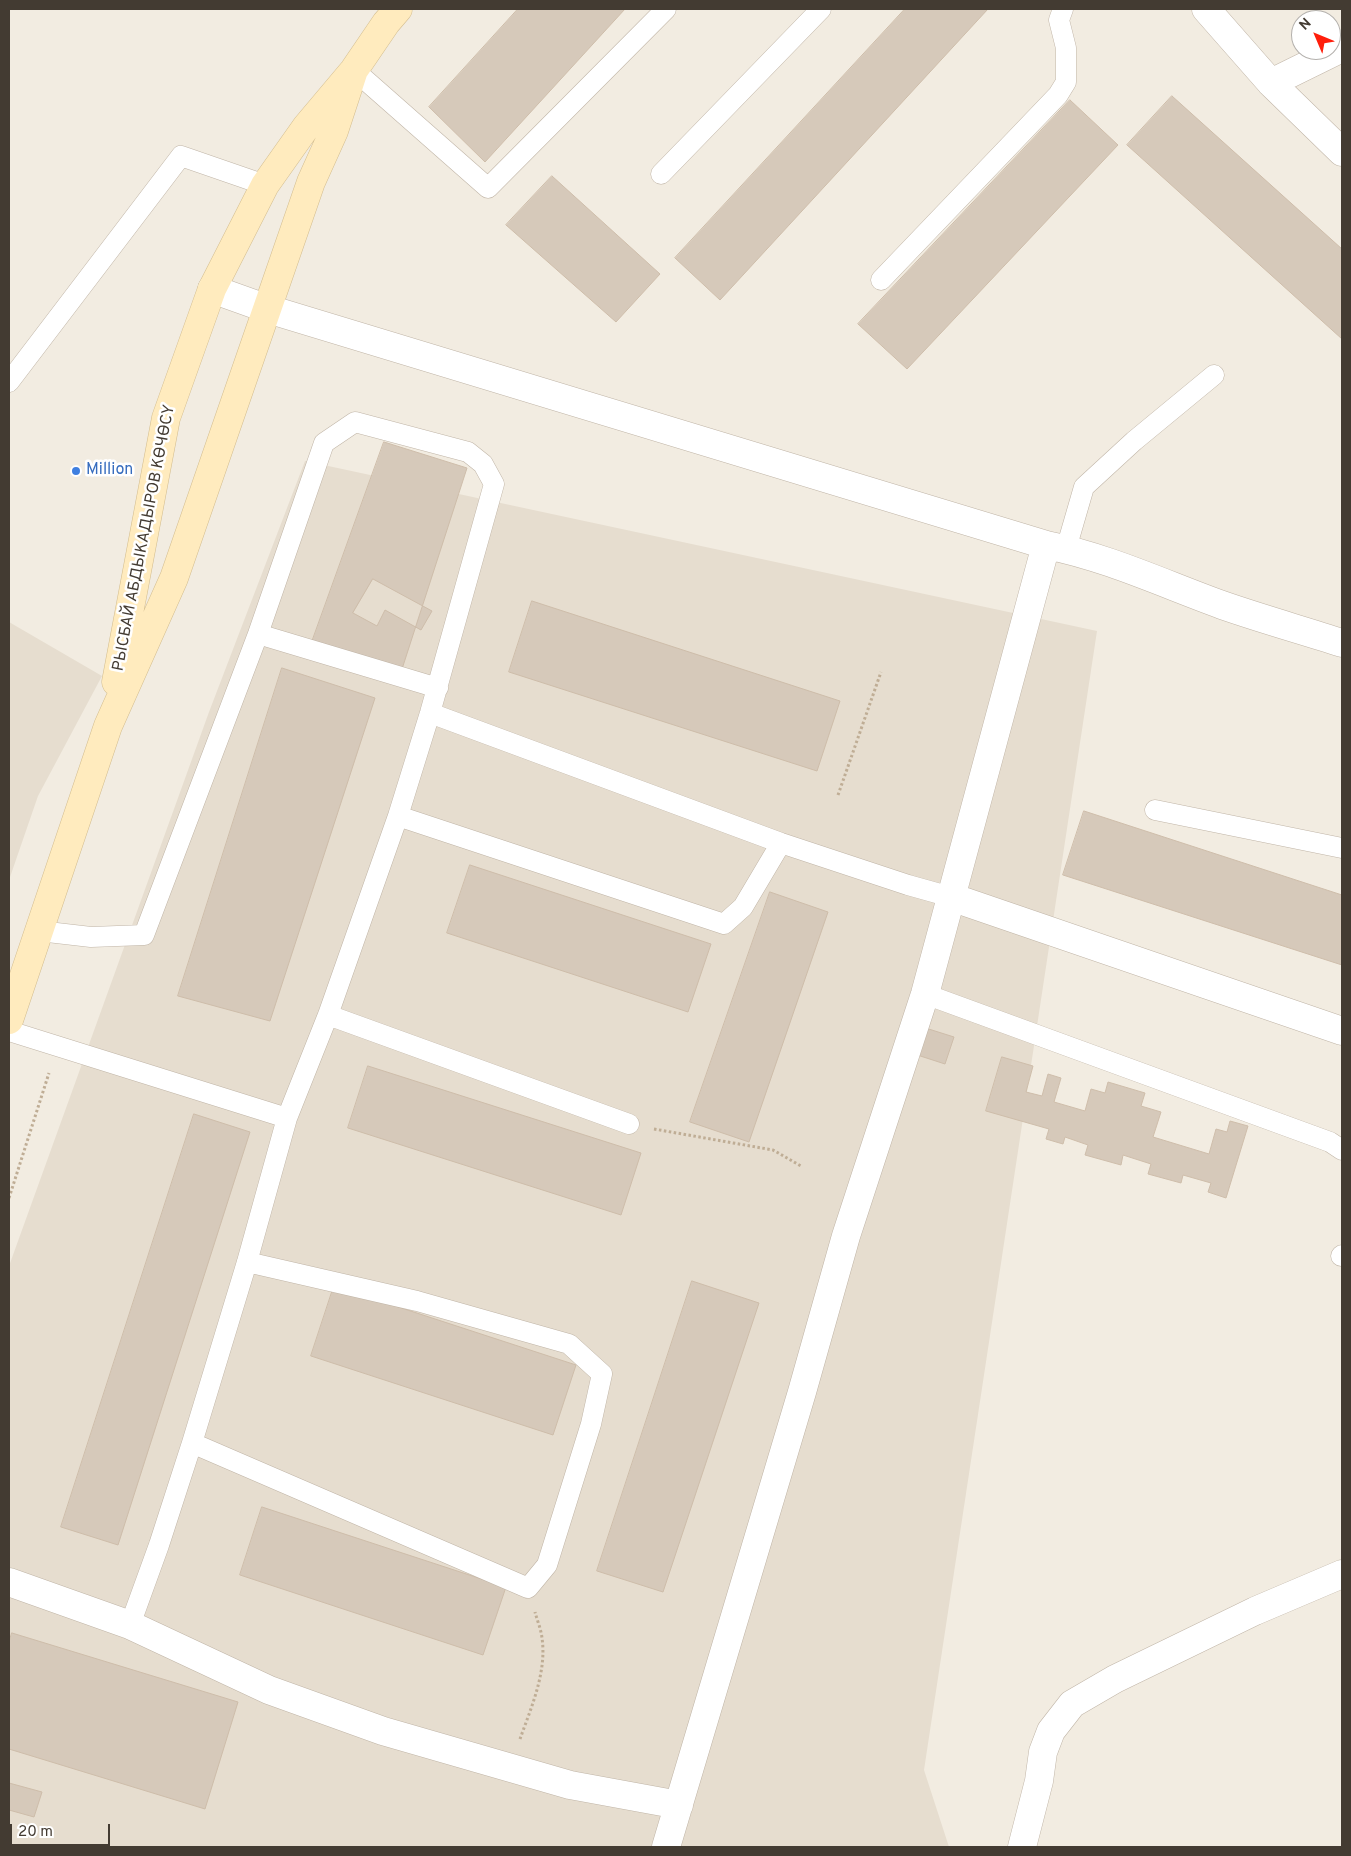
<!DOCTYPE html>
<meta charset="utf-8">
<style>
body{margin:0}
#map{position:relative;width:1351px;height:1856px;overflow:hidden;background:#f2ece1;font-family:Overpass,sans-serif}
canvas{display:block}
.frame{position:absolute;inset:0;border:10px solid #433b32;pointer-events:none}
.north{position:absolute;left:1291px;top:10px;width:50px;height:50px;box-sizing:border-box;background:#fff;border:1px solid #b4b1ad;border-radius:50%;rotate:315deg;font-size:14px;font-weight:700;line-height:20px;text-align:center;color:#433b32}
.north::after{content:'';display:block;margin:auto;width:18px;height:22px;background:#ff1e0b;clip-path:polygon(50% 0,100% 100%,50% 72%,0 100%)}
.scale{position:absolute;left:10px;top:1824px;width:100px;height:22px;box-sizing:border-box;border:2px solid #433b32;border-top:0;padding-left:6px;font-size:15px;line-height:18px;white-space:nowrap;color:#433b32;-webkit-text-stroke:4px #fff;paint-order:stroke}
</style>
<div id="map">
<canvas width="1351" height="1856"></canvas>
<div class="frame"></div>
<div class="north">N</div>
<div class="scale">20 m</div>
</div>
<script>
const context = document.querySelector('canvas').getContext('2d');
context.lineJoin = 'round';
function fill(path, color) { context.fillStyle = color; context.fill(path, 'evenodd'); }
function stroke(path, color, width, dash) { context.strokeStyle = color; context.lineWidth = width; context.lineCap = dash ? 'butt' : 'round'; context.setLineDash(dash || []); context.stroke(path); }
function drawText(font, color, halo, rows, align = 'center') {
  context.font = font + ' Overpass,sans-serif'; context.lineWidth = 5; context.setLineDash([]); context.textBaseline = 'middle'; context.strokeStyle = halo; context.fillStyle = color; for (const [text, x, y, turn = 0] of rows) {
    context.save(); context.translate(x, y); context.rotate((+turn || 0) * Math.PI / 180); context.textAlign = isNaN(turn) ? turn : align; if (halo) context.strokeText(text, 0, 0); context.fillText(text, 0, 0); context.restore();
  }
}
fill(new Path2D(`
 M305,461l792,170 -173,1139 25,77h-940v-581l200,-554z
 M9,622l93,54 -64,120 -29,84z`), '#e6ddcf');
const building = new Path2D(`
 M518,9h107l-140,153 -56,-55z
 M905,9h83l-268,291 -45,-42z
 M1172,96l170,153v90l-215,-194z
 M1070,100l48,45 -211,224 -49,-45z
 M552,176l108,98 -44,48 -110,-97z
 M384,442l83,26 -65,201 -90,-27z
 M373,579l59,32 -11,19 -36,-20 -8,16 -24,-13z
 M532,601l308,100 -23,70 -308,-99z
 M282,668l93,30 -105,323 -92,-25z
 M1084,811l258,84v70l-279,-90z
 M470,865l241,79 -23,68 -241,-79z
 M770,892l58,20 -79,230 -59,-20z
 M916,1025l38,12 -9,27 -37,-12z
 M1002,1057l31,9 -7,26 16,4 6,-22 13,4 -7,24 31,9 6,-22 14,4 3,-11 37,11 -4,13 20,6 -8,25 56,17 7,-25 11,3 3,-11 18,5 -22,72 -18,-6 3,-9 -28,-8 -2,8 -33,-9 3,-10 -28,-9 -2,10 -36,-10 3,-10 -23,-8 -2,7 -17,-5 3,-10 -63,-18z
 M368,1066l273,87 -20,62 -273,-87z
 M194,1114l56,18 -132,413 -57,-18z
 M692,1281l67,22 -96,289 -66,-21z
 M334,1286l242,79 -23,70 -242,-79z
 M262,1507l244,80 -23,68 -243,-80z
 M12,1633l226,69 -33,107 -196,-60v-107z
 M9,1783l33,9 -8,25 -25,-7z`);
fill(building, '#d6c9ba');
stroke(building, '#cebdaa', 1);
const service = new Path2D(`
 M354,70l134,118 178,-179
 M661,174l160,-165
 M881,280l177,-185 8,-13v-34l-7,-28 4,-11
 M9,382l172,-226 84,29
 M1066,549l18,-62 50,-46 80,-66
 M258,634l180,54
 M430,713l351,130 127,42 43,12
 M1155,810l187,38
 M398,816l326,108 19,-17 38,-64
 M39,931l52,6 53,-2 114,-301 66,-191 31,-21 113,30 15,12 11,20 -64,229 -32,103 -70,199 -41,103 -40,144 -55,181 -33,102 -29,80
 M925,994l405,148 12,8
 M328,1015l301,109
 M9,1031l278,87
 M1341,1256l1,-1
 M192,1443l336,145 19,-23 44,-141 11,-50 -33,-30 -152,-43 -170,-39`);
const minor = new Path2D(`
 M1206,9l65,74 71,69
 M1271,83l71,-35
 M212,289l56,20 778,236
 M951,897l391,134
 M9,1582l121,43 139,65 114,41 187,54 109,20
 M666,1847l136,-455 44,-156 79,-242 121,-449c61,12 118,39 176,60 40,14 80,25 120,38
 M1022,1847l17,-66 4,-29 8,-21 21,-27 43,-25 140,-68 87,-37`);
const secondary = new Path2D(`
 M116,682l50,-264 46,-129 53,-104 41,-58 48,-57 32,-47 12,-14
 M9,1020l99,-294 66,-148 137,-396 23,-51 20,-61`);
stroke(service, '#c0b5a7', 21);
stroke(minor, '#c0b5a7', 29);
stroke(secondary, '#d3bd8f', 29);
stroke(new Path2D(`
 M838,795l43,-123
 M654,1129l119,21 28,16
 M9,1198l40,-125
 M520,1739c11,-31 27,-67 22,-101 -1,-9 -5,-18 -7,-26`), '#bfad95', 3, [2.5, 2.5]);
stroke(service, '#fff', 20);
stroke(minor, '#fff', 28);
stroke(secondary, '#ffebbe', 28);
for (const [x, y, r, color] of [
 [76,471,5,"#3f7fe0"]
]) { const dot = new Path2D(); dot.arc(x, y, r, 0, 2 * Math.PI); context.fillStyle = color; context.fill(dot); stroke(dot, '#fff', 2); }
drawText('16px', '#366cbe', '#fff', [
 ["Million",86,471]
], 'left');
drawText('16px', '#433b32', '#fff', [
 ["РЫСБАЙ АБДЫКАДЫРОВ КӨЧӨСҮ",145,538,-79]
]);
</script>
